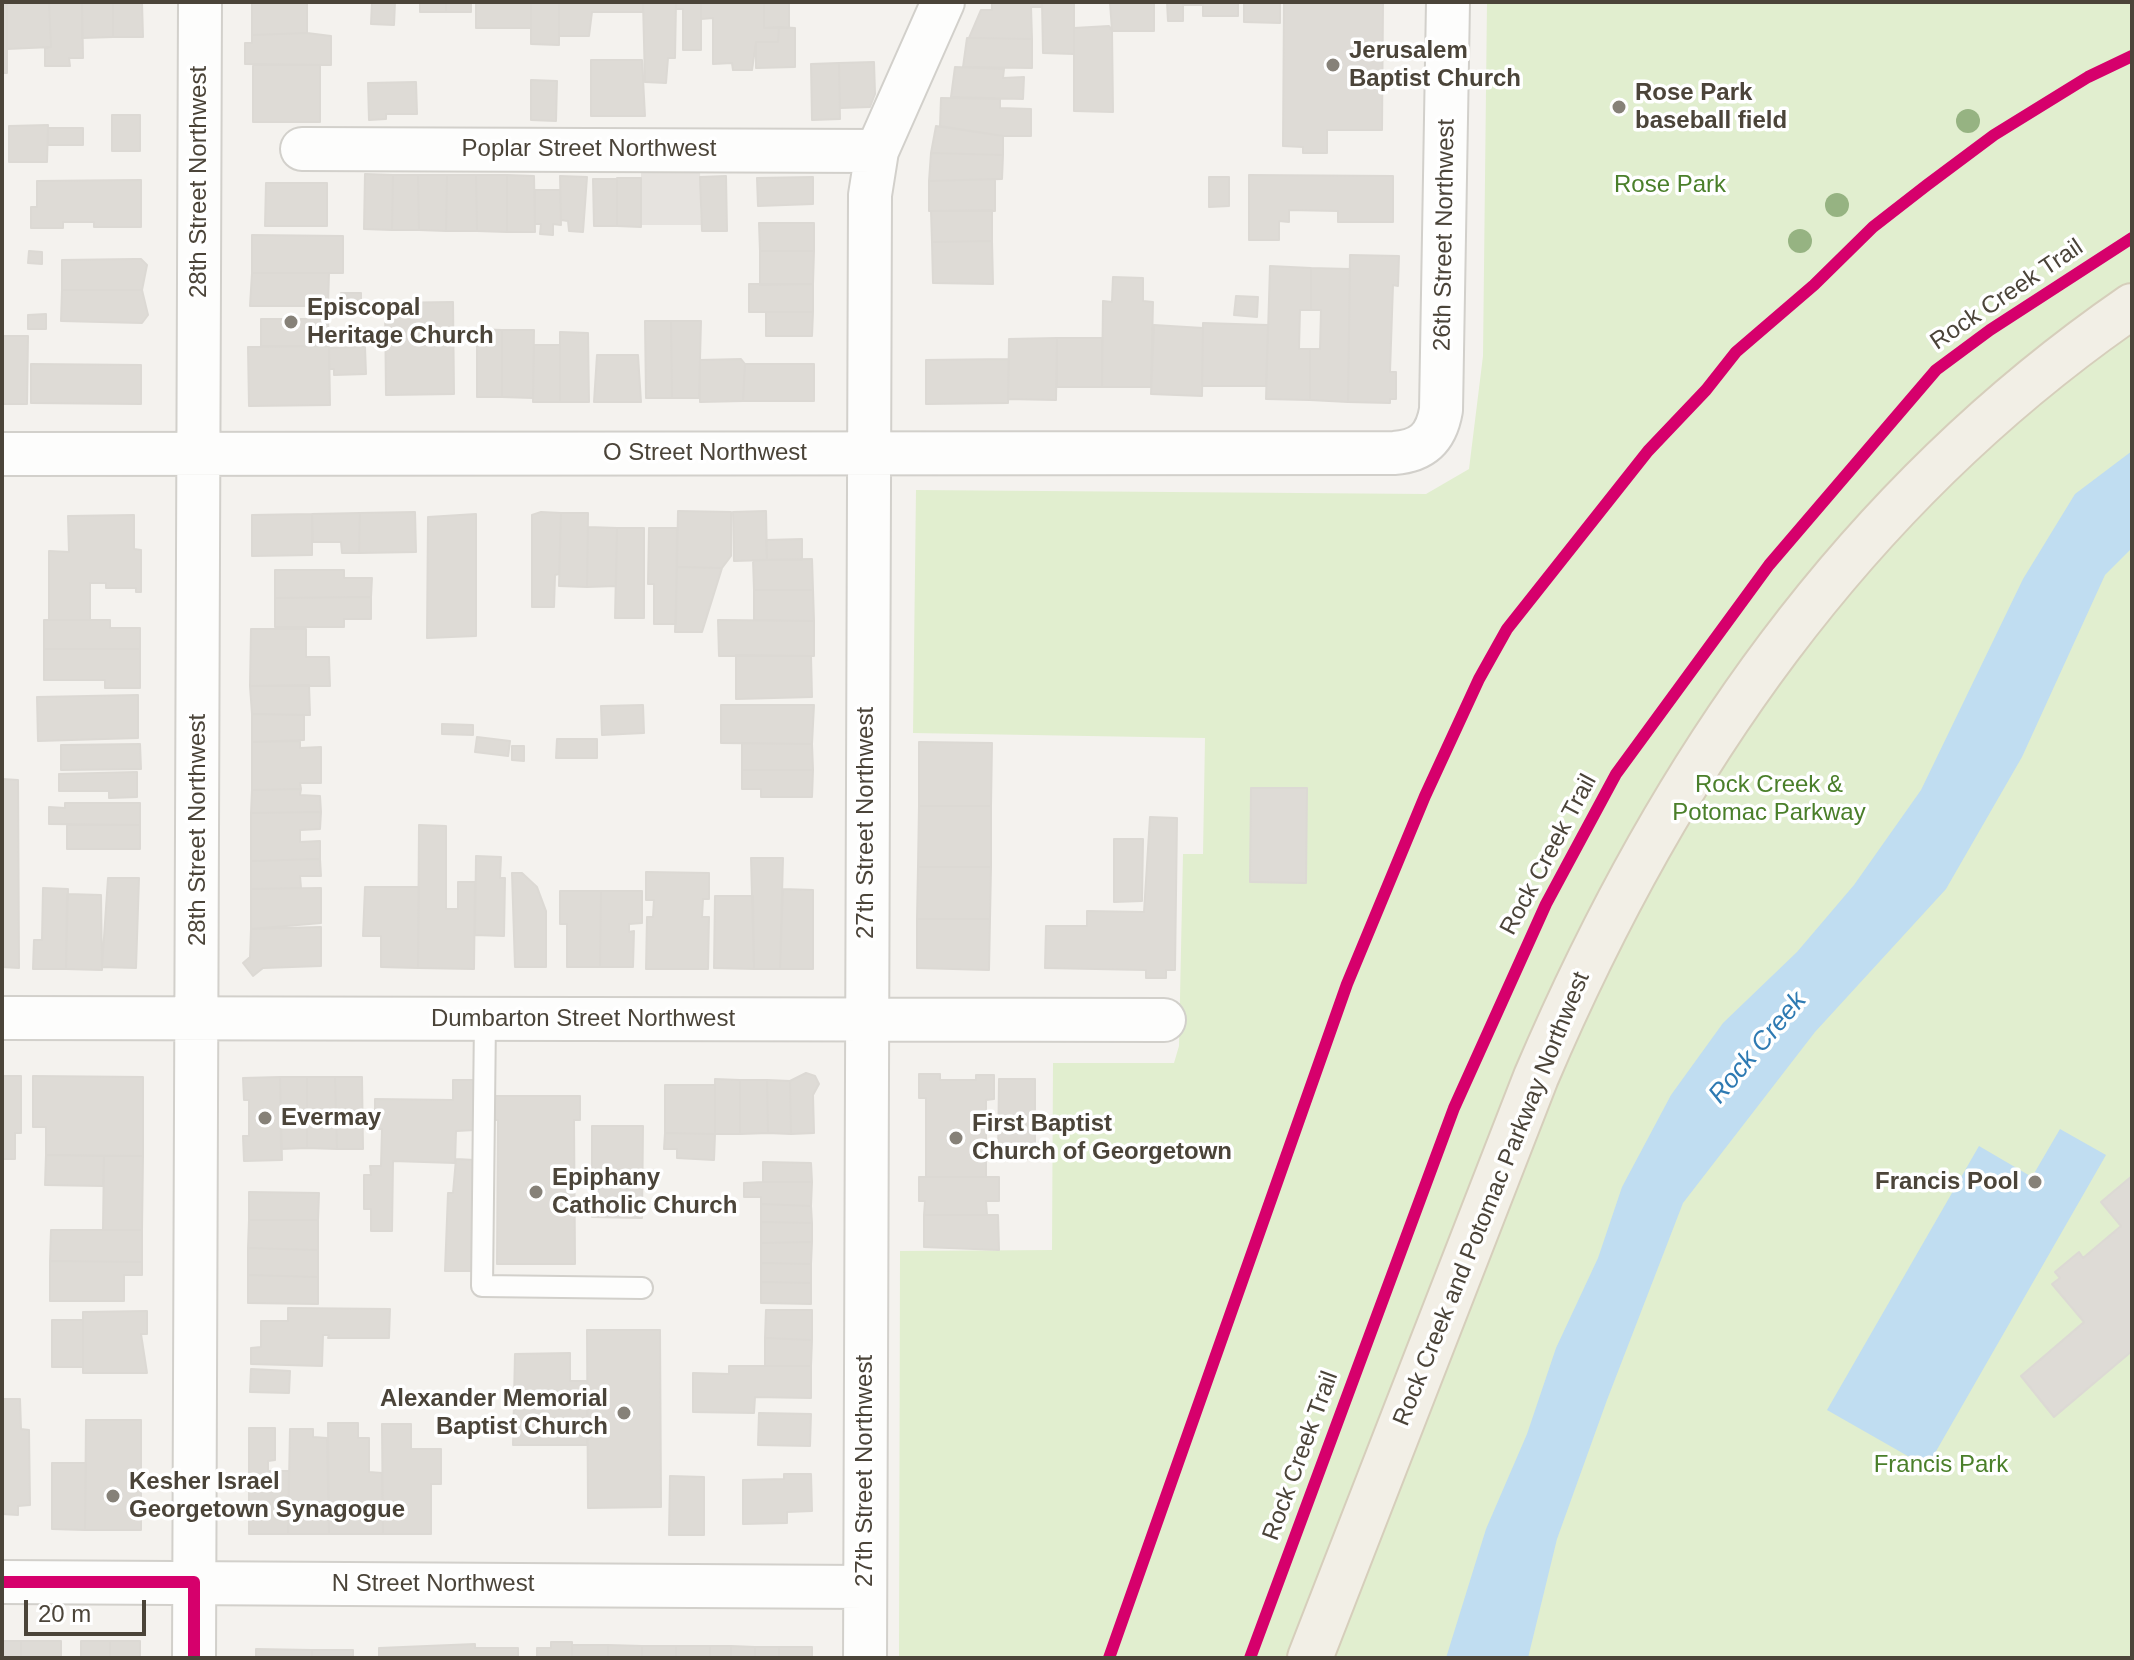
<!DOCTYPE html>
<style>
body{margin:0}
#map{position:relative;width:2134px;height:1660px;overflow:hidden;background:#f4f2ee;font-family:Arial,sans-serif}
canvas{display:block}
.frame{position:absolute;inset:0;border:4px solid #4b4439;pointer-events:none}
.scale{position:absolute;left:24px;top:1600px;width:122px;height:36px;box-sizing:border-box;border:4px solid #4b4439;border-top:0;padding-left:10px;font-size:24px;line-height:28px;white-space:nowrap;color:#4b4439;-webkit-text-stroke:6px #fff;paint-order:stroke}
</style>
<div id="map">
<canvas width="2134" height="1660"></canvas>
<div class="frame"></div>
<div class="scale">20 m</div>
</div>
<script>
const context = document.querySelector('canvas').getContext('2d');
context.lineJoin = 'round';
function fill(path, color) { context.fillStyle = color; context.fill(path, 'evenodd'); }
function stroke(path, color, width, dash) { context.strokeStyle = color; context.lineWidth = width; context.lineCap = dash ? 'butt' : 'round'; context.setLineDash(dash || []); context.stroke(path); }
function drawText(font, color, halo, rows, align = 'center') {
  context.font = font + ' Arial,sans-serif'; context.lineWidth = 7; context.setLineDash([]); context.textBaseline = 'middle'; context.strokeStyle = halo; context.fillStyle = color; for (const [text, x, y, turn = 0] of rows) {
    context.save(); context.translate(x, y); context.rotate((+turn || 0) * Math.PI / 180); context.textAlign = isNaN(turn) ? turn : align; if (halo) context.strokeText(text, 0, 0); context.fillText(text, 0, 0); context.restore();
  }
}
fill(new Path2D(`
 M1487,2h645v1656h-1233l1,-407 152,-1 1,-187h121l5,-17 4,-192h20l2,-116 -292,-5 3,-243 510,4 43,-25 14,-113z`), '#e1eecf');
fill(new Path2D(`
 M641,166h59l1,59h-60z`), '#e6e3df');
fill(new Path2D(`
 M2132,451v97l-27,27 -83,182 -76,132 -131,143 -132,171 -76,197 -50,139 -29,119h-82l40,-129 41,-95 29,-86 42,-90 24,-71 49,-92 52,-72 74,-71 57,-67 67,-95 102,-211 52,-85z
 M2060,1129l46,26 -179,312 -100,-57 152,-264 53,31z`), '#c0ddf1');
const building = new Path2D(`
 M2,2h5v71h-5z
 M7,2h42l2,45 -44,2z
 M49,2h33l1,56h-14l1,8h-25v-18l6,-1z
 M82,2h31v35l-31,1z
 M113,2h29l1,35h-30z
 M252,2h55v31l-55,2z
 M372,2h23l-1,23 -23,-1z
 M420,2h26v10h-26z
 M446,2h25v10h-25z
 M476,2h55v26h-55z
 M531,2h28v43l-28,-1z
 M559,2h84v10h-51l-3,24h-30z
 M643,2h33l-1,56h-7l-2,25 -21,-1z
 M676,2h25v48h-18v-41h-7z
 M701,2h63v26l15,-1 -1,15h-22l-4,28h-19l-1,-7 -19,1v-46l-12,1z
 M764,2h25v26h-25z
 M992,2h50v5h-11l1,32 -63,-1 12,-28h11z
 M1042,2h32v52l-31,-1z
 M1110,2h44v29h-42z
 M1167,2h36v3h-20v16h-15z
 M1203,2h35v14h-35z
 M1244,2h36v21l-36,-1z
 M1284,2h99l-1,128h-55v23h-24v-6l-20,-1z
 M1109,26l3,5 1,81 -39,-1v-83z
 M779,27l16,1v39l-39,1v-26h22z
 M307,33l24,3v29l-86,-1v-21h7v-8z
 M967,38l65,1v29l-69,-1z
 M591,60h51l3,56h-54z
 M874,62l1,32 -5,13 -30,1 -1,-45z
 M839,63l1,56 -28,1 -1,-56z
 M253,65h67v57h-67z
 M955,67l49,2 -1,9 21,-1 -1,22 -72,-2z
 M531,80l26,1 -1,40 -25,-1z
 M416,82l1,32h-31v5l-17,1 -1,-37z
 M941,98l59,1v9l31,1v27h-28l-63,-10z
 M112,115h28v36h-28z
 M48,125l-1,37h-38v-36z
 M936,126l67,10v19l-72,-2z
 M48,128h35v17h-35z
 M931,153l72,2 -1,24 -73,2z
 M365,174l28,1 -1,55 -28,-1z
 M393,175h25l1,55h-27z
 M418,175h29l-1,56 -27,-1z
 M447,175h29l1,56h-31z
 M476,175h31v57l-30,-1z
 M507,175l27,1 1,56h-28z
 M1249,175l144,1v46h-55v-11l-49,-1v12l-10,-1v19h-30z
 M560,176l27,1 -4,55 -14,-1 -1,-10 -7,-1z
 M726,176l1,55h-25l-2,-54z
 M813,177v27l-55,2 -1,-28z
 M1209,177h20v29l-20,1z
 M641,178v49l-24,-1v-48z
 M593,179h24v47h-23z
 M995,179v32h-66v-30z
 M141,180v47h-47v-5h-31v6h-32v-21h6v-26z
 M266,183h61v43h-62z
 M535,190h25l1,35 -8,-1v11l-13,-1 1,-10h-6z
 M992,210v31l-60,1 -1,-31z
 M759,223h55v28h-54z
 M252,235l91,1v37h-91z
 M992,241l1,43 -60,-1 -1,-41z
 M29,251l13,1v12l-14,-1z
 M760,251h54l-1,33 -53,1z
 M1350,255l49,1 -1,30 -5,-1 -3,87h6v27h-6v4l-42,-1z
 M135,259h6l6,6 -5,25h-80v-30z
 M1270,266l41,2v42h-11l-1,39h11v51l-44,-1z
 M1311,268l39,1 -2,133 -38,-2v-51h10l1,-39h-10z
 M252,273h77l-1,33h-78z
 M1113,277l30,1v23l10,1 -2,85h-49l1,-86 9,1z
 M749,284h64v28h-64z
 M62,290h80l6,25 -6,8 -81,-2z
 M341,293h20v16h-19z
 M1236,296l22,1 -1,20 -23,-2z
 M453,302l1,92 -68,1 -1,-92z
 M766,312h47l-1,24h-46z
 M46,314v15h-18v-14z
 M261,319h67l1,27h-68z
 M645,321h26l1,77h-26z
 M671,321h30l-2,77h-27z
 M1203,323l65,2 -2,61h-64z
 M1154,325l49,3 -1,68 -51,-2z
 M477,329l25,1v67h-25z
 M502,330h32l-1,68 -31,-1z
 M560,332l28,1 1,69h-29z
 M3,336h25l-1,68h-25z
 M1057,338h45v49h-45z
 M1057,338l-1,62 -48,-1 1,-60z
 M534,345h26v57h-27z
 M329,346l1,59 -81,1 -1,-59z
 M365,347l1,27 -32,1v-6h-5v-21z
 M597,355h41l3,47h-47z
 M741,359l4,5 -2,37 -43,1v-42z
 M1009,359l-1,44 -82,1v-44z
 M31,364l110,1v39l-110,-1z
 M745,364h69v37h-71z
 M678,511l53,1v44l-9,12 -45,-1z
 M766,511l1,49 -33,1 -1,-49z
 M415,512l1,40 -57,1 1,-40z
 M541,512l20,1 -2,61 -4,1 -1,32h-22v-92z
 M360,513l-1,40h-17l-1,-11h-28l-1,-28z
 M561,513h27l-1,74 -28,-1z
 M312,514v41l-60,1v-41z
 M476,514v122l-49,2 1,-121z
 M134,515v34l7,1v42h-5v-4h-30v-5h-16v37h-41v-69l20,1 -1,-36z
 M588,527l29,1 -1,58 -29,1z
 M617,528h27v90h-29z
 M649,528h28l-1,96h-22v-40h-6z
 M802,539v21h-35l-1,-20z
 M812,559l1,31h-59l-1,-30z
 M677,567l45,1 -20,64h-27z
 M275,570h69v8h28l-1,19 -96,1z
 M754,590h59l1,31 -60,-1z
 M371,597v22h-27v8h-69v-29z
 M44,620h66v8h30v21h-96z
 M718,620l96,1v35h-95z
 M251,629h55v28h23l1,29h-80z
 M44,649h96v39h-35v-8h-61z
 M736,655l75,1 1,41 -76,2z
 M309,685l1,30 -58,-1 -2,-28z
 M138,695v43l-100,3 -1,-44z
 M643,705l1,28 -42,2 -1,-29z
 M721,705h93l-2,39 -91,-1z
 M252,714l52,1v25l-52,2z
 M442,724l31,1v10l-31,-1z
 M477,737l33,4 -2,15 -33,-4z
 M557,739h40v19h-41z
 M300,741v7l21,-1v36h-21l1,6 -49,1v-48z
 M919,742l73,1 -1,63h-72z
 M742,743l70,1 1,26h-71z
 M140,744l1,25 -80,1v-25z
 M512,746h12v15l-12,-1z
 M742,770h71l-1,27h-51v-8h-19z
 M137,772v25l-28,1v-7h-50v-17z
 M2,779l16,1 1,188 -17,-1z
 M1251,788h56l-1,95 -56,-1z
 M301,789l-1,6 20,1 1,16 -70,1 1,-23z
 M65,803h75v22l-91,-1v-17l16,1z
 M919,806h72v61h-73z
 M321,812l-1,17 -20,1v12l20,-1v18l-69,2v-48z
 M1150,817l27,1 -2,152h-9v8h-20v-8l-101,-2 1,-42h41v-15l57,1z
 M67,825h73v24h-73z
 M419,825l27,1v83h12v-27h17l-1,87 -56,-1z
 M1114,839h29l-1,62 -28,1z
 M476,856l25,1 -1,21h5l-1,58 -29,-1z
 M751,858h32l-3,111h-26z
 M320,859l1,17h-21l1,12 -50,1v-28z
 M918,867h73l-1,52h-73z
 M646,872l63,1v26h-6l-1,18h7l-1,52h-62l1,-52h6l1,-17h-8z
 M512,873h10l15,14 9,24v56h-31z
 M108,878h31l-3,90 -34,-1z
 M365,887h54l-1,81 -37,-1v-31h-18z
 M43,888l25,1 -2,80h-33l1,-29h8z
 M321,888v35l-70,6v-40z
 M783,889l30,1v79h-33z
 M560,891h41l-1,76h-33v-43h-7z
 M601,891h41v32l-13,1v8l5,-1 -1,36h-33z
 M67,894l34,1 1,75 -36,-1z
 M715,896h38l1,73 -40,-1z
 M917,919h73l-1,51 -72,-2z
 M321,927v39l-58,2 -10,8 -10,-13 7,-6 1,-28z
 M806,1073l9,3 4,8 -6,11 1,38 -23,1 -1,-53z
 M919,1074h21v6h36v-5h18v24l-8,1v77h-60v-79h-7z
 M2,1076h19v57h-6v26h-13z
 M33,1076l110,1v79l-97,-1v-28h-13z
 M280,1077l2,83 -38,1 -1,-25h6v-36h-5l-1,-22z
 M280,1077h27v71l-26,1z
 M307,1077h28l2,72 -30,-1z
 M335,1077h27l1,72h-26z
 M715,1079l25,1v54h-25z
 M999,1079h36v80h-37z
 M453,1080h22v50l-19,1 -1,32 -62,-2 -1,70h-21v-22h-7v-34h7l-1,-9h11l1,-37h-7v-30l78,1z
 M740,1080h27l1,53 -28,1z
 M767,1080l23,1 1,53 -23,-1z
 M665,1085h50v49l-50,-1z
 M493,1096h87v24h-6l1,144h-78l1,-144h-5z
 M592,1126h51l-1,92 -50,-1z
 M665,1133l50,1 -1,26 -37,-2v-9h-13z
 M46,1155l58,1 -1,30 -58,-1z
 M104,1156h39l-1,74h-39z
 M456,1159l19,1 -2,111h-28l3,-78h5z
 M763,1162l48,1 1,19h-49z
 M2132,1176v175l-78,66 -33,-41 63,-54 -32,-38 8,-6 -5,-6 24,-20 4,6 38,-32 -20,-24z
 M919,1177h80v24h-13l1,14h-63l1,-14h-6z
 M763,1182h49l-1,24 -50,-2v-7h-17v-14z
 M249,1192l70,1 -1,27h-69z
 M761,1204l50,2 1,17 -51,-1z
 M924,1215h74l1,35 -75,-3z
 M249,1220h69v30l-70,-2z
 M761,1222l51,1v19l-51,1z
 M51,1230h91v32l-92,-1z
 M812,1242l-1,22 -50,-1v-20z
 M248,1248l70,2v27l-70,-2z
 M50,1261l92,1v13h-18v26h-74z
 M761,1263l50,1v19l-50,-1z
 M248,1275l70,2v27l-70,-1z
 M761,1282l50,1v21l-50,-1z
 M288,1308l102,1 -1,29h-61l1,-3h-6l-1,31 -71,-2v-16l10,-1v-26h27z
 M766,1310h46v30l-47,-2z
 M147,1311v23h-6l6,39h-64v-61z
 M52,1320h31v47h-31z
 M587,1330h73l1,177 -73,1z
 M765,1338l47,2 -1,26h-46z
 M570,1353v28h17v64h-74l2,-91z
 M729,1366h82v32l-56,-1 -1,16 -61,-1v-39l36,1z
 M251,1369l39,2 -1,22 -39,-1z
 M2,1399h18l1,30 8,1 1,75 -12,1v9l-16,-1z
 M759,1413l52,1 -1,32 -52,-1z
 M86,1420h55v110h-56z
 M328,1423h30v15h11v34l13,1 1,61h-54z
 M382,1424h29v25h30v35h-10v50h-48z
 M249,1428h26v32l-7,1v10h21l-1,63h-39z
 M290,1429h23v8l14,1 2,96h-41z
 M52,1463h34l-1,67 -33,-1z
 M784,1474h27l1,37 -25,1v11l-44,1v-44l41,-1z
 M670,1476l34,1v58h-35z
 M2,1641h19v17h-19z
 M21,1641h40v17h-40z
 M81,1641h29v17h-29z
 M110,1641h30v17h-30z
 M551,1642h21v16h-35v-10h14z
 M475,1644v4h43v10h-139v-10z
 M572,1645h36v13h-36z
 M608,1645l34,1v12h-34z
 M642,1646h34v12h-34z
 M676,1646h34v12h-34z
 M710,1646h21v12h-21z
 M731,1646l24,1v11h-24z
 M755,1647h24v11h-24z
 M779,1647h33v11h-33z
 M256,1649l56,1v8h-56z
 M312,1650h41v7l-41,1z`);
fill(building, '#dedbd6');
stroke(building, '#dcd9d4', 2);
const service = new Path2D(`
 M485,1019l-3,267 160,2`);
const minor = new Path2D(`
 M302,149l575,2
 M2,454l1392,-1c28,-2 42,-14 47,-43l7,-408
 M2,1018l1162,2
 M2,1582l863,5
 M194,1658l6,-1656
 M865,1658l5,-1463 7,-44 66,-149`);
const primary = new Path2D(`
 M1310,1658l226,-581c132,-310 316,-578 596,-771`);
stroke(service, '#d2d0cb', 24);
stroke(minor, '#d2d0cb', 46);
stroke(primary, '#d6cebb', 48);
stroke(service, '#fdfdfc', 20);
stroke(minor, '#fdfdfc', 42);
stroke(primary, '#f2efe6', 44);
stroke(new Path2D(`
 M2,1582h192v76
 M1109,1658l238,-674 78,-188 54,-117 28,-50 141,-178 58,-61 30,-38 78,-67 59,-58 54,-42 67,-50 94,-58 44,-21
 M1250,1658l204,-550 92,-204 70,-130 153,-209 167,-195 54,-40 142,-92`), '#d6006c', 12);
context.fillStyle = '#96b382';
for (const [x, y] of [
 [1968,121],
 [1837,205],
 [1800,241]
]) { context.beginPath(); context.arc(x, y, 12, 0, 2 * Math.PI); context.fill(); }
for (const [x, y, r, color] of [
 [1333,65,8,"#868178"],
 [1619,107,8,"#868178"],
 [291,322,8,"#868178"],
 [265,1118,8,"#868178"],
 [956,1138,8,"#868178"],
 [2035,1182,8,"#868178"],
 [536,1192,8,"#868178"],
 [624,1413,8,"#868178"],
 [113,1496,8,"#868178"]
]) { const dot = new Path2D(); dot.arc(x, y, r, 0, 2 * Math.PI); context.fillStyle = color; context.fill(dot); stroke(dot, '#fff', 3); }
drawText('bold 24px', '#4b4439', '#fff', [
 ["Jerusalem",1349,51],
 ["Baptist Church",1349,79],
 ["Rose Park",1635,93],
 ["baseball field",1635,121],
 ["Episcopal",307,308],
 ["Heritage Church",307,336],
 ["Evermay",281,1118],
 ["First Baptist",972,1124],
 ["Church of Georgetown",972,1152],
 ["Epiphany",552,1178],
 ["Catholic Church",552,1206],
 ["Francis Pool",2019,1182,"right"],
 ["Alexander Memorial",608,1399,"right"],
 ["Baptist Church",608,1427,"right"],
 ["Kesher Israel",129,1482],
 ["Georgetown Synagogue",129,1510]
], 'left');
drawText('24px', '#4b4439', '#fff', [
 ["Poplar Street Northwest",589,149],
 ["28th Street Northwest",199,182,-90],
 ["26th Street Northwest",1445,235,-89],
 ["Rock Creek Trail",2007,295,-34],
 ["O Street Northwest",705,453],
 ["27th Street Northwest",866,823,-90],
 ["28th Street Northwest",198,830,-90],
 ["Rock Creek Trail",1549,855,-62],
 ["Dumbarton Street Northwest",583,1019],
 ["Rock Creek and Potomac Parkway Northwest",1492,1199,-68],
 ["Rock Creek Trail",1301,1456,-70],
 ["27th Street Northwest",865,1471,-90],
 ["N Street Northwest",433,1584]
]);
drawText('24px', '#4a7f2a', '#fff', [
 ["Rose Park",1670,185],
 ["Rock Creek &",1769,785],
 ["Potomac Parkway",1769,813],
 ["Francis Park",1941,1465]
]);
drawText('italic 26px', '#2e7ab2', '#fff', [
 ["Rock Creek",1758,1048,-50]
]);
</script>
